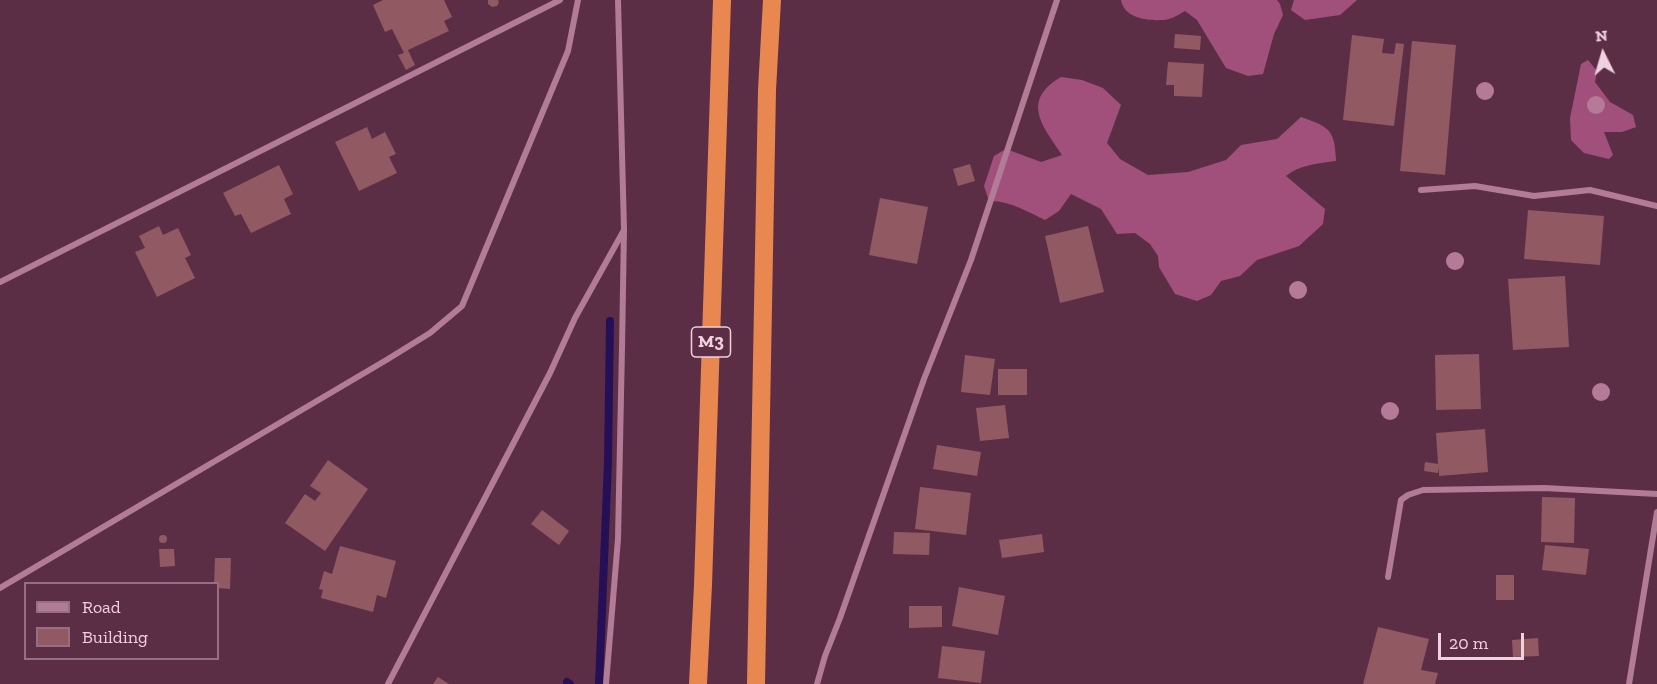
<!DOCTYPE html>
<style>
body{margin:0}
#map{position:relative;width:1657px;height:684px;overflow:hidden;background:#5c2e46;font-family:"Zilla Slab",serif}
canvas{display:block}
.legend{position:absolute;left:24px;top:582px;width:195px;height:78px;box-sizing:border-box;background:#5c2e46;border:2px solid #976f83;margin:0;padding:8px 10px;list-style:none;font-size:18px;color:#efd1df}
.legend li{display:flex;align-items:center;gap:12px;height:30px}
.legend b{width:30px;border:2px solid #976f83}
.north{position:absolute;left:1573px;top:24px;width:60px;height:60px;-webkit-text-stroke:4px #5c2e46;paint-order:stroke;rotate:355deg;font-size:16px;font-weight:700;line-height:24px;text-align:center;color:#efd1df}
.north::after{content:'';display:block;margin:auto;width:21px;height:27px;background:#efd1df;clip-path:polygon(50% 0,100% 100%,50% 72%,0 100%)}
.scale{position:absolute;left:1438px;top:633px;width:86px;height:27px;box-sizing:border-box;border:3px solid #efd1df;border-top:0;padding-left:8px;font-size:18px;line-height:21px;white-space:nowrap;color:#efd1df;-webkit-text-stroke:4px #5c2e46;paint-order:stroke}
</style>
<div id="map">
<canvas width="1657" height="684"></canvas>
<ul class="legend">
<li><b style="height:8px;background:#b27c96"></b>Road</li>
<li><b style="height:16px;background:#915962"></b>Building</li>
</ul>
<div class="north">N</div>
<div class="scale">20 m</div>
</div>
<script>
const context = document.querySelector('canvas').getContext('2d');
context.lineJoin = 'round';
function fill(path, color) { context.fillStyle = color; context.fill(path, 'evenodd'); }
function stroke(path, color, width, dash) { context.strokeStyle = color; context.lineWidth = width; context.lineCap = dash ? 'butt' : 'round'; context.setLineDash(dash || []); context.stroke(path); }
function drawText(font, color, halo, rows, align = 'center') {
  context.font = font + ' "Zilla Slab",serif'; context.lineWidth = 4.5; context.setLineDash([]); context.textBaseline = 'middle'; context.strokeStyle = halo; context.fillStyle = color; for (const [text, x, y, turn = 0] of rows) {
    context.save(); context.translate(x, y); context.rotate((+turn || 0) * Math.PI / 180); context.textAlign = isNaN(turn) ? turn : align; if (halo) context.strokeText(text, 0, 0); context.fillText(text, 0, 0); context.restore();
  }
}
fill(new Path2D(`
 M1121,0h156l3,4 3,11 -9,19 -11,40 -15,2 -22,-8 -29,-48 -12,-9c-6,3 -14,9 -22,9 -16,1 -39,-2 -42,-20z
 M1294,0h63l-17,15 -35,5 -14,-10z
 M1588,60l9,11 -2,11 15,20 23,13 3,12 -14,5h-18l9,23 -4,4 -25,-6 -13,-13 -1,-22 11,-54z
 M1061,77l21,3 21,8 18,17 -14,38 13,16 28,16 40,-3 38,-12 15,-15 36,-6 24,-22c28,10 34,12 35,44 -17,2 -37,4 -50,15l39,33 -2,15 -24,22 -42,14 -17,16 -19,5 -10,14 -14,6 -22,-7 -16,-27 -1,-11 -8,-12 -15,-11 -18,1 -16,-25 -30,-15 -12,17 -14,9c-17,-8 -36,-20 -56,-19l-5,-15 10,-30 12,-7 35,13 21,-7c-19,-29 -42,-54 -1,-78z`), '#a1507b');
stroke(new Path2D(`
 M567,682l3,2
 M599,684l9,-222 2,-141`), '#251057', 8);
fill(new Path2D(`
 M383,0h61l8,17 -8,4 5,10 -41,19 7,15 -9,5 -8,-15 6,-2 -12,-24 -7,3 -12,-27z
 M488,0h10l1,2 -2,4 -5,1 -4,-3z
 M1175,34l26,2 -1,14 -26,-2z
 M1352,35l32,4 -2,14 12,1 2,-11 8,1 -10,82 -51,-6z
 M1412,41l44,4 -11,130 -45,-4z
 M1168,62l36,2 -2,33 -28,-1v-11h-8z
 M367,127l5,12 13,-7 11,22 -7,3 8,16 -38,18 -24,-49z
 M970,164l5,17 -17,5 -5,-17z
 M279,165l14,29 -9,5 7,15 -40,19 -10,-19 -6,2 -12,-23z
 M880,198l48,9 -11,57 -48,-9z
 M1528,210l76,6 -4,49 -76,-6z
 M159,226l4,9 15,-7 13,27 -6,3 10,20 -38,19 -22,-45 10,-4 -6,-12z
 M1088,226l16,66 -44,11 -15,-67z
 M1565,276l4,71 -56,3 -5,-71z
 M1479,354l2,55 -45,1 -1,-55z
 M965,355l30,4 -5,36 -29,-3z
 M998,369h29v26h-29z
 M1005,405l4,33 -29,3 -4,-33z
 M1485,429l3,43 -49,4v-9l-1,6 -14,-2 1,-9 13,2 -2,-31z
 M937,445l44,7 -4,24 -44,-7z
 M328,460l40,29 -43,62 -40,-28 20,-29 10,7 6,-8 -11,-7z
 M920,487l51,6 -5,42 -51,-6z
 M1542,497l33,1 -1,45 -33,-1z
 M542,510l27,21 -10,14 -28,-21z
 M894,532l36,1 -1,22 -36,-1z
 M1042,534l2,18 -42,6 -3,-18z
 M159 539a4 4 0 1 1 8 0a4 4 0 1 1-8 0Z
 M1545,545l44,4 -3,26 -44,-5z
 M340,546l56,15 -10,37 -9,-3 -4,17 -52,-14 2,-8 -4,-1 5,-18 8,3z
 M159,549h15l1,17 -15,1z
 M215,558h16l-1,31 -12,-1v-4h-4z
 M1496,575h18v25h-18z
 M959,587l46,9 -7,39 -46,-9z
 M909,606h33v21l-33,1z
 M1378,627l51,12 -8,31 17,3 -3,11h-72z
 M1538,638l1,18 -26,1 -1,-17z
 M942,646l43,5 -4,32 -43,-5z
 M438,677l11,7h-16z`), '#915962');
stroke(new Path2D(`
 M1421,190l54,-4 59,10 56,-6 67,16
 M0,282l560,-282
 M1388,577l13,-77 7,-5 15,-5 121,-2 113,6
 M0,588l388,-229 42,-26 32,-27 106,-255 10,-51
 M388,684l162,-311 25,-55 49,-88
 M606,684l12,-145 4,-191 2,-119 -6,-229
 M817,684l8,-28 15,-38 84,-239 47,-119 86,-260
 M1629,684l28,-172`), '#b27c96', 6);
stroke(new Path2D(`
 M698,684l5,-99 19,-585
 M756,684l11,-594 5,-90`), '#e98750', 18);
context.fillStyle = '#b57a97';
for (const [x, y] of [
 [1485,91],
 [1596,105],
 [1455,261],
 [1298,290],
 [1601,392],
 [1390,411]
]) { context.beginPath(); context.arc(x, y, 9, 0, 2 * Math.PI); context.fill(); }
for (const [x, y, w] of [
 [711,342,39]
]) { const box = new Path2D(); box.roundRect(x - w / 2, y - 15, w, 30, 4.5); context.fillStyle = '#5c2e46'; context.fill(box); stroke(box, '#efd1df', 1.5); }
drawText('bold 18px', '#efd1df', null, [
 ["M3",711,342]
]);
</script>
